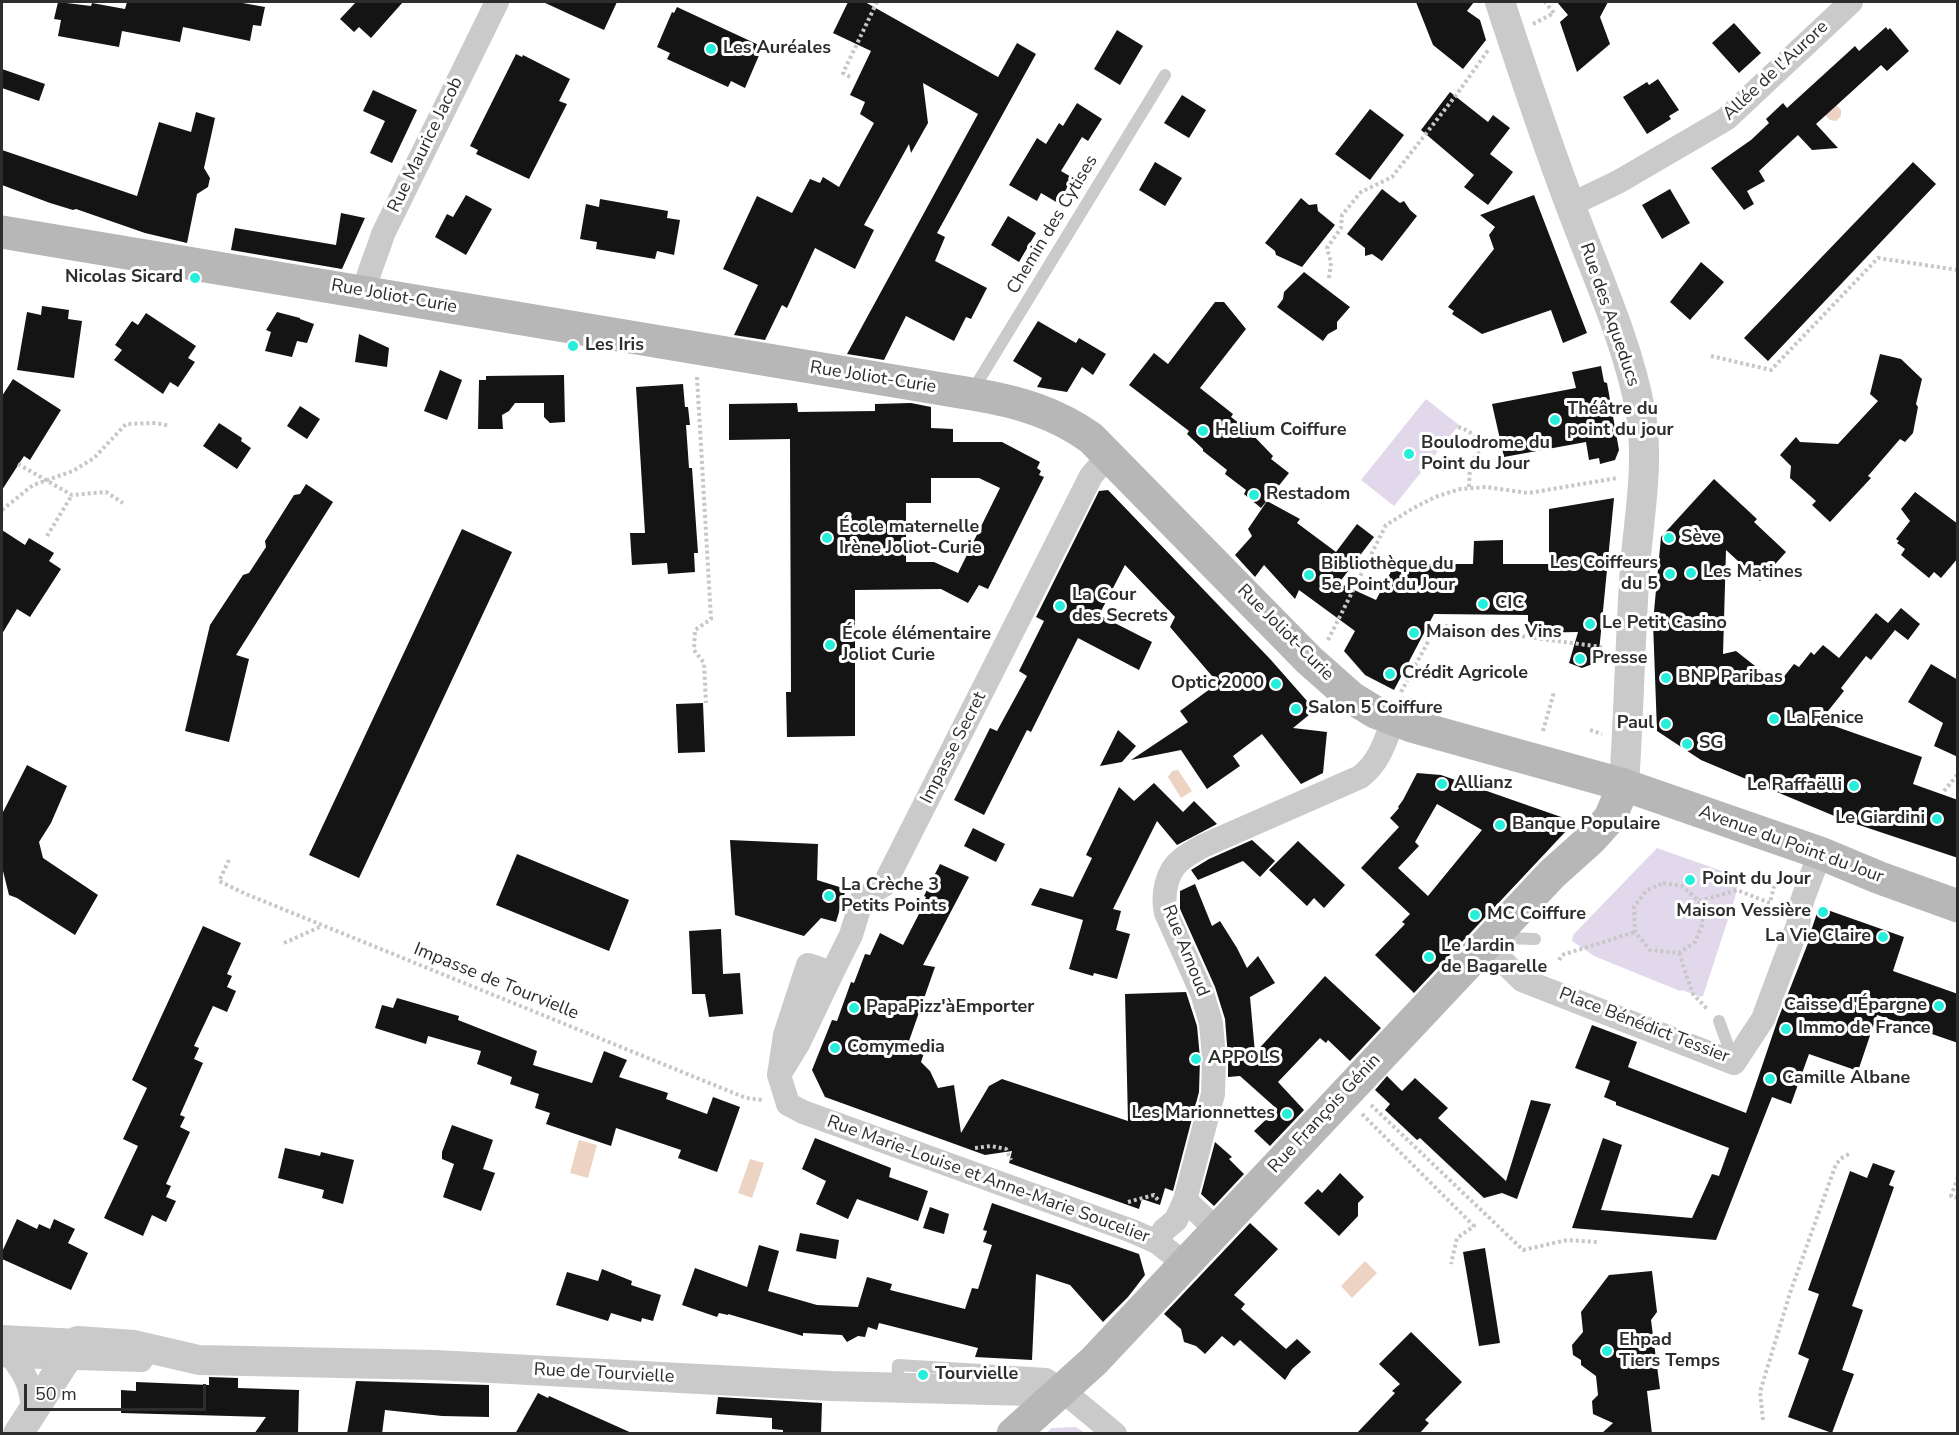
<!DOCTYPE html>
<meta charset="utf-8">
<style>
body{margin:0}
#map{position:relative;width:1959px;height:1435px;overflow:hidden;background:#fff;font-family:"Nunito Sans",sans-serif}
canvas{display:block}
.frame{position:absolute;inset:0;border:3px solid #2d2d2d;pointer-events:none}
.scale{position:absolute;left:24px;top:1384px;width:182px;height:27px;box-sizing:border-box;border:3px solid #2d2d2d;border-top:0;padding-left:8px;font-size:18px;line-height:21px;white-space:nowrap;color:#2d2d2d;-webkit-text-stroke:4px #fff;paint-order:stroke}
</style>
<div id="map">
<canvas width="1959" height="1435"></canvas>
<div class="frame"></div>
<div class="scale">50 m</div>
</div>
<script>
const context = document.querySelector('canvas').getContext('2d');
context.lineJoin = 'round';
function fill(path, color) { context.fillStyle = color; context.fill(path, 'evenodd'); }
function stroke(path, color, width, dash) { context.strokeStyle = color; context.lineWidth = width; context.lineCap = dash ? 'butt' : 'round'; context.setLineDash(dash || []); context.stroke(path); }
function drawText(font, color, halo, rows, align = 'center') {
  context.font = font + ' "Nunito Sans",sans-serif'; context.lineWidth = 6; context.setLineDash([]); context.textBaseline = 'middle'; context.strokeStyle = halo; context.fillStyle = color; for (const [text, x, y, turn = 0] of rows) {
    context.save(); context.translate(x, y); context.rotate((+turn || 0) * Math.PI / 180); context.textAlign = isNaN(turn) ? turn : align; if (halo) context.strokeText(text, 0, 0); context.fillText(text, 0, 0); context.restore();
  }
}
fill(new Path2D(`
 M1426,399l33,26 -65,81 -33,-26z
 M1657,848l82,29 -4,21 -32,98 -2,1 -19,-7 -2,1 -86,-35 -22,-15 1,-6z
 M1076,1427l9,6h-39l6,-5z`), '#e1d9eb');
fill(new Path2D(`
 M1823,90l18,20v6l-5,5 -6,-1 -18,-19z
 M1178,770l14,21 -11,7 -13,-21 4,-6z
 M579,1140l18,5 -9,33 -18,-5z
 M750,1159l14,4 -12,35 -14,-5z
 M1365,1261l12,12 -25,25 -11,-12z`), '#ecd3c4');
fill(new Path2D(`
 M58,2l33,4 1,-3 33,6 2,-7h110l28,5 -4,19 -8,-1 -3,16 -67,-14 -3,15 -58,-11 -3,16 -61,-11 3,-16 -7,-1z
 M356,2h47l-32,36 -12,-11 -5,5 -14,-13z
 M543,2h74l-13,28z
 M848,2h17l133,75 19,-34 19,11 -99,179 8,4 -10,24 52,27 -16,31 -5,-2 -12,24 -48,-25 -22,44 -37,-6 131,-240 -55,-31 5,40 -17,30 -2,-9 -45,81 10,5 -19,39 -40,-21 -28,60 -5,-3 -17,35 -31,-5 24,-50 -35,-16 34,-73 35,17 18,-34 10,4 3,-6 16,10 35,-64 -14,-9 5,-12 -15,-7 21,-44 -38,-18z
 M1416,2h58l-7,9 13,9 6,20 -23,29 -30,-24z
 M1557,2h51l-8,15 10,27 -33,28 -17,-50 8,-7z
 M677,7l84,39 -3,6 2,1 -15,35 -14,-7 -3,6 -61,-28 3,-6 -13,-6 15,-35 2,1z
 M1734,23l27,30 -22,20 -27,-30z
 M1886,27l2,3 2,-2 19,23 -22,20 -6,-6 -65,59 22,24 -26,2 -14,-15 -39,36 6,10 -18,10 7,13 -10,6 -33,-42 40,-28 18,-17 -3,-4 17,-16 4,5 68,-62 4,5z
 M1117,30l26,16 -23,39 -26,-16z
 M516,54l6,3 1,-2 47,24 -11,22 8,3 -38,75 -53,-25 2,-4 -8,-4z
 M2,69l43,15 -6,17 -37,-13z
 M1658,79l21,31 -10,6 2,3 -24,15 -24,-37 24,-15 2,3z
 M373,90l44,20 -25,53 -22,-10 15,-32 -22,-10z
 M1450,92l38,30 5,-7 17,13 -20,26 23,18 -25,33 -24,-18 10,-12 -53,-45z
 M1182,95l24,15 -17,28 -25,-15z
 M1077,103l25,16 -14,22 -6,-4 -21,34 12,7 -15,25 -17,-10 -4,8 -28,-16 28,-47 9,6 13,-21 4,3z
 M1370,109l34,26 -34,45 -35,-26z
 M196,112l19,6 -11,50 6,10 -2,9 -11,7 -10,49 -42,-10 -69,-24 -3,1 -23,-7 -48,-18v-35l135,46 22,-74 32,10z
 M1155,162l27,16 -17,28 -26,-16z
 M1913,162l23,22 -168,177 -24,-23z
 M1382,189l18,14 4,-2 6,9 7,6 -35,45 -10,-7 -7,2v-8l-18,-14z
 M1670,189l20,34 -28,16 -20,-34z
 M466,195l26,14 -26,46 -31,-18 12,-23 6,3z
 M1534,195l53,138 -24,10 -12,-33 -69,24 -30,-20 2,-3 -6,-4 46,-58 -5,-14 6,-8 -15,-12z
 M1301,198l8,7 8,-1 1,7 17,14 -33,42 -26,-12 -1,-4 -10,-8z
 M600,199l68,12 -1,7 13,2 -6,35 -17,-4 -2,8 -59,-10 1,-7 -17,-3 6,-35 13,3z
 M341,213l24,5 -23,51 -111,-19 4,-22 101,17z
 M1008,216l28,17 -17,29 -28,-17z
 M1701,262l23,20 -34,38 -20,-18z
 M1304,272l46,35 -13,15v7l-9,5 -5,7 -46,-34 6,-8 1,-7z
 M1215,302h9l22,27 -46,59 33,26 -2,3 17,13 25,26 -2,3 18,14 -28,35 -17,-14 2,-4 -21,-16 2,-4 -24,-19v-2l-16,-15 2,-3 -60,-46 25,-32 14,11z
 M42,306l27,4 -1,9 14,2 -8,57 -57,-8 10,-58 14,3z
 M277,312l23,6v1l14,5 -7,19 -10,-2 -5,16 -27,-6 6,-19 -5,-2z
 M146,313l50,33 -8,12 7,4 -17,25 -8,-5 -7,12 -49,-34 8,-10 -7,-5 17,-24 6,4z
 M1038,321l38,22 3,-5 27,16 -13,21 -11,-8 -15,25 -30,-5 5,-9 -29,-17z
 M359,334l30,14 -2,19 -32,-5z
 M1880,354l21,5 21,20 -6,25 2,3 -5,26 -8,9 -5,-3 -32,37 3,2 -41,44 -18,-17 4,-4 -26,-23 1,-12 -11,-11 16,-18 4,5 38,2 40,-43 -8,-7z
 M1601,366l3,16 3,1 12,67 -4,10 -15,4 -1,-6 -10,2 -3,-18 -82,15 -12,-53 84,-16 -4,-16z
 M440,370l22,10 -15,40 -23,-9z
 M564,375l1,47 -15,1 -6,-6v-14h-29l-6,8 -7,4 1,14h-25l1,-49h7v-4z
 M13,379l48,31 -31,50 -6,-4 -22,34v-94z
 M683,384l2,23h3l2,18h-4l3,43h3l6,85h-4l1,19 -27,2 -1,-11 -35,2 -2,-32h15l-9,-146z
 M797,403l1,9 77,-1v-7l36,-1 20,4v21l22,1v13h49l38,20 -3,6 4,3 -2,4 5,2 -56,112 -9,-4 -11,18 -27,-14 -86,1v146l-68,1 -1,-45h5l-1,-253 -61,1v-36zM931,478h48l21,10 -42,85 -24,-11h-28v-59h25z
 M300,406l20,13 -13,20 -20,-13z
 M219,423l23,15 -1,3 10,7 -14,21 -34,-23z
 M1714,479l43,40 -3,3 32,30 -26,29 -34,-31 -3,104 13,-3 42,33 16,-20 5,3 12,-15 3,3 9,-10 16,13 37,-45 12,10 13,-15 19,16 -12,16 -13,-10 -24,30 -5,-4 -25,32 3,3 -24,30 102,36 -9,27 45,16v58l-114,-38 -60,-25 -83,-35 -44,-29 -4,-109 8,-85z
 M306,484l27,18 -97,153 13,4 -20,83 -44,-11 25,-106 33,-50 6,-2 17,-26 -1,-6 29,-46 6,-1z
 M1108,490l163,170 44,50 -22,18 34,4 -4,41 -22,11 -39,-50 -29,22 7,10 -33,23 -26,-39 -50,10 57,-38 -8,-11 38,-28 -48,-56 5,-10 -50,-52 -26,50 53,27 -13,28 -61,-32 -47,94 -4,-2 -43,85 -30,-15 36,-72 7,3 30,-55 -8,-5 25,-50 -8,-4 63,-126z
 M1915,492l43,32v34l-17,20 -7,-6 -5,6 -28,-23 4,-6 -8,-6 2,-2 -3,-2 14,-18 -9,-12z
 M1614,498l-16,164 -16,6 -13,-5 9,-31 -50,1v-18l-94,-1 -40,76 -29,-15 -21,-24 11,-20 -56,-41 -4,9 -31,-34 -9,12 -20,-22 17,-19 -4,-7 19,-28 33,18 -3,4 39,29 21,-28 17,13 -35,46 37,17 19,-36h78l1,-23 29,-1v24h46v-55z
 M462,529l50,23 -153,326 -50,-23z
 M2,530l23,15 4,-7 25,15 -5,8 12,8 -31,48 -13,-8 -15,25z
 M1931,664l27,16v77l-24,-11 9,-23 -35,-21z
 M703,703l2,49 -27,1 -2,-49z
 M1118,730l18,16 -14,16 -22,4z
 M27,765l40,21 -16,37 -12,19 4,16 55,37 -23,40 -58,-37 -8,-3 -7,-28v-53z
 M1417,773l24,2 123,43 3,12 -153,163 -39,-38 30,-31 -3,-2 8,-8 -49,-46 38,-41 -9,-9 9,-10 -1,-1 5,-7zM1437,804l45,26 -54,66 -30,-28 21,-22 -4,-4z
 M1154,783l29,29 11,-11 23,23 -40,21 -20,-24 -44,88 8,2 -5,19 14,4 -13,45 -23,-6 -1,3 -24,-7 14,-49 -52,-15 9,-17 33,9 19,-39 -6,-3 33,-68 15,14z
 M973,828l32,16 -9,18 -32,-16z
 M730,840l88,4 -1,36 29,9 -10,33 -15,-4 -17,18 -69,-21z
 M1252,840l23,21 -15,16 -17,-16 -45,19 -7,-10 18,-11z
 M1298,841l47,44 -21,23 -10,-10 -7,8 -38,-36z
 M517,854l112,46 -20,51 -113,-46z
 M940,864l29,13 -46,88 12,2 -26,74 17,6 -5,15 9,9 8,17 16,-3 7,48 28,-47 13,-7 126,42 -3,-127 61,-2 11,34 3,32 -1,34 -26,99 -8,-3 -5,17 -18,-6 -3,10 -130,-46 3,-12 -27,4 -160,-58 -13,-27 20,-50 5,1 14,-39 3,1 11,-29 5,1 10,-22 23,12 18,-35 5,-13 -2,-1z
 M1195,884l17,42 8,-5 17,27 10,20 11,-12 17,27 -25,14 5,56 70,-77 56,52 -31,33 -22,-21 -2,3 -6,-5 -42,44 26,28 -34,36 -16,-15 23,-22 -37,-33 -12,1v-20l-3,-38 -10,-32 -35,-78v-18z
 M1819,907l85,30 -11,34 65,23v49l-81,-28 -19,56 -49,-17 -18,50 -19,-7 -56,143 -144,-12 31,-90 19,7 -21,65 91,8 20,-44 7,2 10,-28 -113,-43v-3l-12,-5 6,-16 -35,-13 17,-43 45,17 -9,25 118,46 32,-94 32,-81 -1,-1z
 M203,926l38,17 -14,31 5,2 -5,11 9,4 -9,21 -14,-6 -19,40 5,2 -5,11 9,4 -23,52 5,2 -5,10 10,5 -24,52 5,2 -5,11 10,4 -10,21 -14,-7 -9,21 -39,-18 34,-72 -15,-7 24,-51 -15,-8z
 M721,929l2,45 17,-1 3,41 -34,3 -4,-23h-13l-3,-63z
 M397,998l62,18 -1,4 79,31 -4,14 59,18 12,-32 23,9 -8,17 49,16 -2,6 41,15 6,-17 27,10 -23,65 -39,-14 3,-8 -65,-22 -5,18 -65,-22 4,-11 -15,-5 4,-14 -29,-10 2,-7 -35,-13 4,-13 -53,-15 -2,8 -51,-16 7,-23 11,3z
 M1387,1076l15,15 13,-13 33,30 -10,10 68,63 25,-81 20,4 -34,95 -15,-6 -18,5 -64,-60 -3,2 -32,-30 5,-6 -15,-14z
 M452,1125l41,15 -10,29 12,4 -14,38 -38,-14 11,-33 -12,-5v-7z
 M815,1138l76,30 -2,9 39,14 -10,30 -61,-22 -9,20 -32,-15 10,-23 -24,-12z
 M1215,1142l17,15 -3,2 15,15 -30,32 -13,-12z
 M285,1148l35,8 1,-4 33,8 -11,44 -21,-6 2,-8 -46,-12z
 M1873,1163l22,8 -6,14 5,2 -42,119 11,4 -21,60 12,4 -22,59 -44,-16 21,-58 -11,-5 21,-60 -11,-4 42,-119 17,7z
 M1340,1173l24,24 -6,6v13l-19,20 -35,-33 14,-14 4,4z
 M992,1203l147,51 6,21 -17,22 -25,25 -33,-37 -34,-11 -4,86 -57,-3 3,-9 -99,-25 -2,7 -9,-3 -3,10 -7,-1 -11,6 -5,-7 -39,-2v3l-75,-22v1l-9,-2 -2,4 -35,-12 13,-37 52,19 12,-42 20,6 -11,40 49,14 41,2 9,-30 25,7 -2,6 75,19 7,-21 6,1 14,-44 -9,-3 4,-11 -4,-1z
 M930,1207l19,7 -5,20 -21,-6z
 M17,1219l20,10 2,-5 11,5 4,-10 21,10 -7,14 20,10 -17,37 -69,-31v-7z
 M1250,1223l28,26 -44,46 11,9 -4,5 45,40 11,-10 14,13 -19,17 -7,11 -45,-40 -6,6 -12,-10 -17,18 -9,-8 -12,-4 -3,-13 -17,-15z
 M800,1233l39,7 -3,19 -40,-8z
 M1485,1248l15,95 -21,3 -16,-94z
 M602,1269l30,12 -1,4 30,10 -8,26 -11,-3 -1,4 -30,-9 -3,8 -52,-16 11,-33 31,9z
 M1652,1271l5,41 -6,8 9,69 -13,2 5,43h-51l12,-11 -20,-9 -1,-13 6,-6 -2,-19 -15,-11v-5l-8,-5 -1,-10 11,-13 -2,-20 28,-37z
 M1411,1332l51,50 -37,38 4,3 -10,11h-63l39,-41 -3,-2 8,-7 -21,-20z
 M209,1377l29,1v10l61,2 -1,44h-44l12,-17 -145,-4v-23l15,1v-9l73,3z
 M356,1381l133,4v32l-47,-1 -57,-6 -3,24h-35z
 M538,1393l10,5 1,-2 85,38h-119z
 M718,1397l104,6 -1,31h-38v-4l-11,-1v-11l-56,-4z`), '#141414');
stroke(new Path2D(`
 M1533,24l21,-11 -9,-11
 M850,77l-7,-4 34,-71
 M1329,278l2,-15 -4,-15 14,-20 1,-13 19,-23 31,-15 65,-83 32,-45
 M1711,356l60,14 107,-112 80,12
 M697,377l14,242 -16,11 -1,20 10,13 2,40
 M1458,427c13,4 21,10 22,25l-10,10 -1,26
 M18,464l54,31 34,-3 17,11
 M2,510l31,-25 40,-14 21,-13 32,-34 30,-1 14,3
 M47,536l25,-41
 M1328,640l58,-115 26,-16 23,-12 25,-8 26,-2 42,6 89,-15
 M1401,692l36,-67 165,22
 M1590,730l12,4
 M1543,731l11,-39
 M1944,791l14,-17
 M229,860l-10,21 27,13 500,204 16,2
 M1663,883l19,3 17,15 4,22 -8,19 -16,11 -29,-3 -15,-18 -1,-25 12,-16z
 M1699,901l38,-11 33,13 5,-21
 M284,943l38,-17
 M1679,953l14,41 15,16
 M1559,960l3,-5 73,-23
 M1371,1105l152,145 44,-10 30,2
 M1362,1114l112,112 -17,12 -6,26
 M975,1148l16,-2 15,3 5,11
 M1958,1177l-7,19 7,2
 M1128,1202l26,-7 5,6
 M1763,1420l-3,-28 30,-99 46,-129 7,-7 8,-4`), '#c7c7c7', 4, [3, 3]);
stroke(new Path2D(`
 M978,394l1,-14 186,-305
 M1502,934l4,4 29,1
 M1719,1021l15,41
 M897,1387l1,-22 149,9 4,2 8,11`), '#cacaca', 12);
stroke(new Path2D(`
 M1570,205l48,-23 108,-63 125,-117
 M364,292c4,-20 13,-38 19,-58l114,-232
 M1486,945l36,35 212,83 29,-44 35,-94 4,-24 18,-48
 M832,973l19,-38 11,-36 22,-14 207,-409 18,-21
 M779,1075l19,-31 34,-71 -24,-8 -23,70 -6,40 9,29 15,8 329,119 25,11 28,22
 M1217,1230l-32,-30 28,-106 1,-36 -3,-35 -9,-30 -36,-80c-4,-18 0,-42 16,-54 6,-5 14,-9 21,-13l157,-69c19,-14 25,-35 33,-56
 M1157,1242l7,-12 12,-10 9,-20
 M2,1337l76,4
 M2,1355l9,1c16,20 20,30 22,55
 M11,1356l130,4 7,-13
 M1062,1390l53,44`), '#cacaca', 24);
stroke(new Path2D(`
 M1500,2c24,73 48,146 76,218 23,61 52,125 64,189 10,52 -1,106 -5,158 -5,73 -6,145 -11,218
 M18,1434l60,-93 56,4 65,15 236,5 396,21 201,5 30,-1`), '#cacaca', 30);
stroke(new Path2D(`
 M2,232c325,52 650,108 976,163 41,7 78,18 113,43l218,222 43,38 23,14 37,14 212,59 196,68 60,25 78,28
 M1013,1434l81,-73 458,-487 39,-35 19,-21 14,-33`), '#b7b7b7', 33);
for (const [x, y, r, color] of [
 [711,49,6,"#25eedb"],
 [195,278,6,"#25eedb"],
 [573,346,6,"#25eedb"],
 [1555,420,6,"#25eedb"],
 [1203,431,6,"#25eedb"],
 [1409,454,6,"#25eedb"],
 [1254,495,6,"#25eedb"],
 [827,538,6,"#25eedb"],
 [1669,538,6,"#25eedb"],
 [1691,573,6,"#25eedb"],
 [1670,574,6,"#25eedb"],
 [1309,575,6,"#25eedb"],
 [1483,604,6,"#25eedb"],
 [1060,606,6,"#25eedb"],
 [1590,624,6,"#25eedb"],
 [1414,633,6,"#25eedb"],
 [830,645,6,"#25eedb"],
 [1580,659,6,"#25eedb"],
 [1390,674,6,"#25eedb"],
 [1666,678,6,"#25eedb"],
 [1276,684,6,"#25eedb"],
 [1296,709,6,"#25eedb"],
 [1774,719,6,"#25eedb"],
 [1666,724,6,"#25eedb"],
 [1687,744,6,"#25eedb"],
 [1442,784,6,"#25eedb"],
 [1854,786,6,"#25eedb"],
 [1937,819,6,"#25eedb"],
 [1500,825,6,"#25eedb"],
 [1690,880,6,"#25eedb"],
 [829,896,6,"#25eedb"],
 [1823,912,6,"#25eedb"],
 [1475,915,6,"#25eedb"],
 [1883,937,6,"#25eedb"],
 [1429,957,6,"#25eedb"],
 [1939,1006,6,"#25eedb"],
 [854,1008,6,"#25eedb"],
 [1786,1029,6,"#25eedb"],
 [835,1048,6,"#25eedb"],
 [1196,1059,6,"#25eedb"],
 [1770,1079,6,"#25eedb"],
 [1287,1114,6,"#25eedb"],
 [1607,1351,6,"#25eedb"],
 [923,1375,6,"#25eedb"]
]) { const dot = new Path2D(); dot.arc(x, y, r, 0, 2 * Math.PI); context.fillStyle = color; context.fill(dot); stroke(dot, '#fff', 2); }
drawText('bold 18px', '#2d2d2d', '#fff', [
 ["Les Auréales",723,49],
 ["Nicolas Sicard",183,278,"right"],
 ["Les Iris",585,346],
 ["Théâtre du",1567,410],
 ["point du jour",1567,431],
 ["Helium Coiffure",1215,431],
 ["Boulodrome du",1421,444],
 ["Point du Jour",1421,465],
 ["Restadom",1266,495],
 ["École maternelle",839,528],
 ["Irène Joliot-Curie",839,549],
 ["Sève",1681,538],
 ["Les Coiffeurs",1658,564,"right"],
 ["du 5",1658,585,"right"],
 ["Bibliothèque du",1321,565],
 ["5e Point du Jour",1321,586],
 ["Les Matines",1703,573],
 ["La Cour",1072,596],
 ["des Secrets",1072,617],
 ["CIC",1495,604],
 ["Le Petit Casino",1602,624],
 ["Maison des Vins",1426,633],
 ["École élémentaire",842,635],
 ["Joliot Curie",842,656],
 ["Presse",1592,659],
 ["Crédit Agricole",1402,674],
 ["BNP Paribas",1678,678],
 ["Optic 2000",1264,684,"right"],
 ["Salon 5 Coiffure",1308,709],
 ["La Fenice",1786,719],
 ["Paul",1654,724,"right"],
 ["SG",1699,744],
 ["Allianz",1454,784],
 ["Le Raffaëlli",1842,786,"right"],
 ["Le Giardini",1925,819,"right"],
 ["Banque Populaire",1512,825],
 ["Point du Jour",1702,880],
 ["La Crèche 3",841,886],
 ["Petits Points",841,907],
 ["Maison Vessière",1811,912,"right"],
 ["MC Coiffure",1487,915],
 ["La Vie Claire",1871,937,"right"],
 ["Le Jardin",1441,947],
 ["de Bagarelle",1441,968],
 ["Caisse d'Épargne",1927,1006,"right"],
 ["PapaPizz'àEmporter",866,1008],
 ["Immo de France",1798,1029],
 ["Comymedia",847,1048],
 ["APPOLS",1208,1059],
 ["Camille Albane",1782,1079],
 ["Les Marionnettes",1275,1114,"right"],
 ["Ehpad",1619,1341],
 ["Tiers Temps",1619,1362],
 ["Tourvielle",935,1375]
], 'left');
drawText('18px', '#2d2d2d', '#fff', [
 ["Allée de l'Aurore",1776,71,-43],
 ["Rue Maurice Jacob",426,145,-64],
 ["Chemin des Cytises",1053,225,-59],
 ["Rue Joliot-Curie",394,297,10],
 ["Rue des Aqueducs",1609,315,71],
 ["Rue Joliot-Curie",873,378,9],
 ["Rue Joliot-Curie",1285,633,45],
 ["Impasse Secret",954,748,-63],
 ["Avenue du Point du Jour",1791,845,20],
 ["Rue Arnoud",1185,951,68],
 ["Impasse de Tourvielle",496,982,22],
 ["Place Bénédict Tessier",1644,1026,21],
 ["Rue François Génin",1325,1114,-47],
 ["Rue Marie-Louise et Anne-Marie Soucelier",988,1180,20],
 ["Rue de Tourvielle",604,1374,3]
]);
</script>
